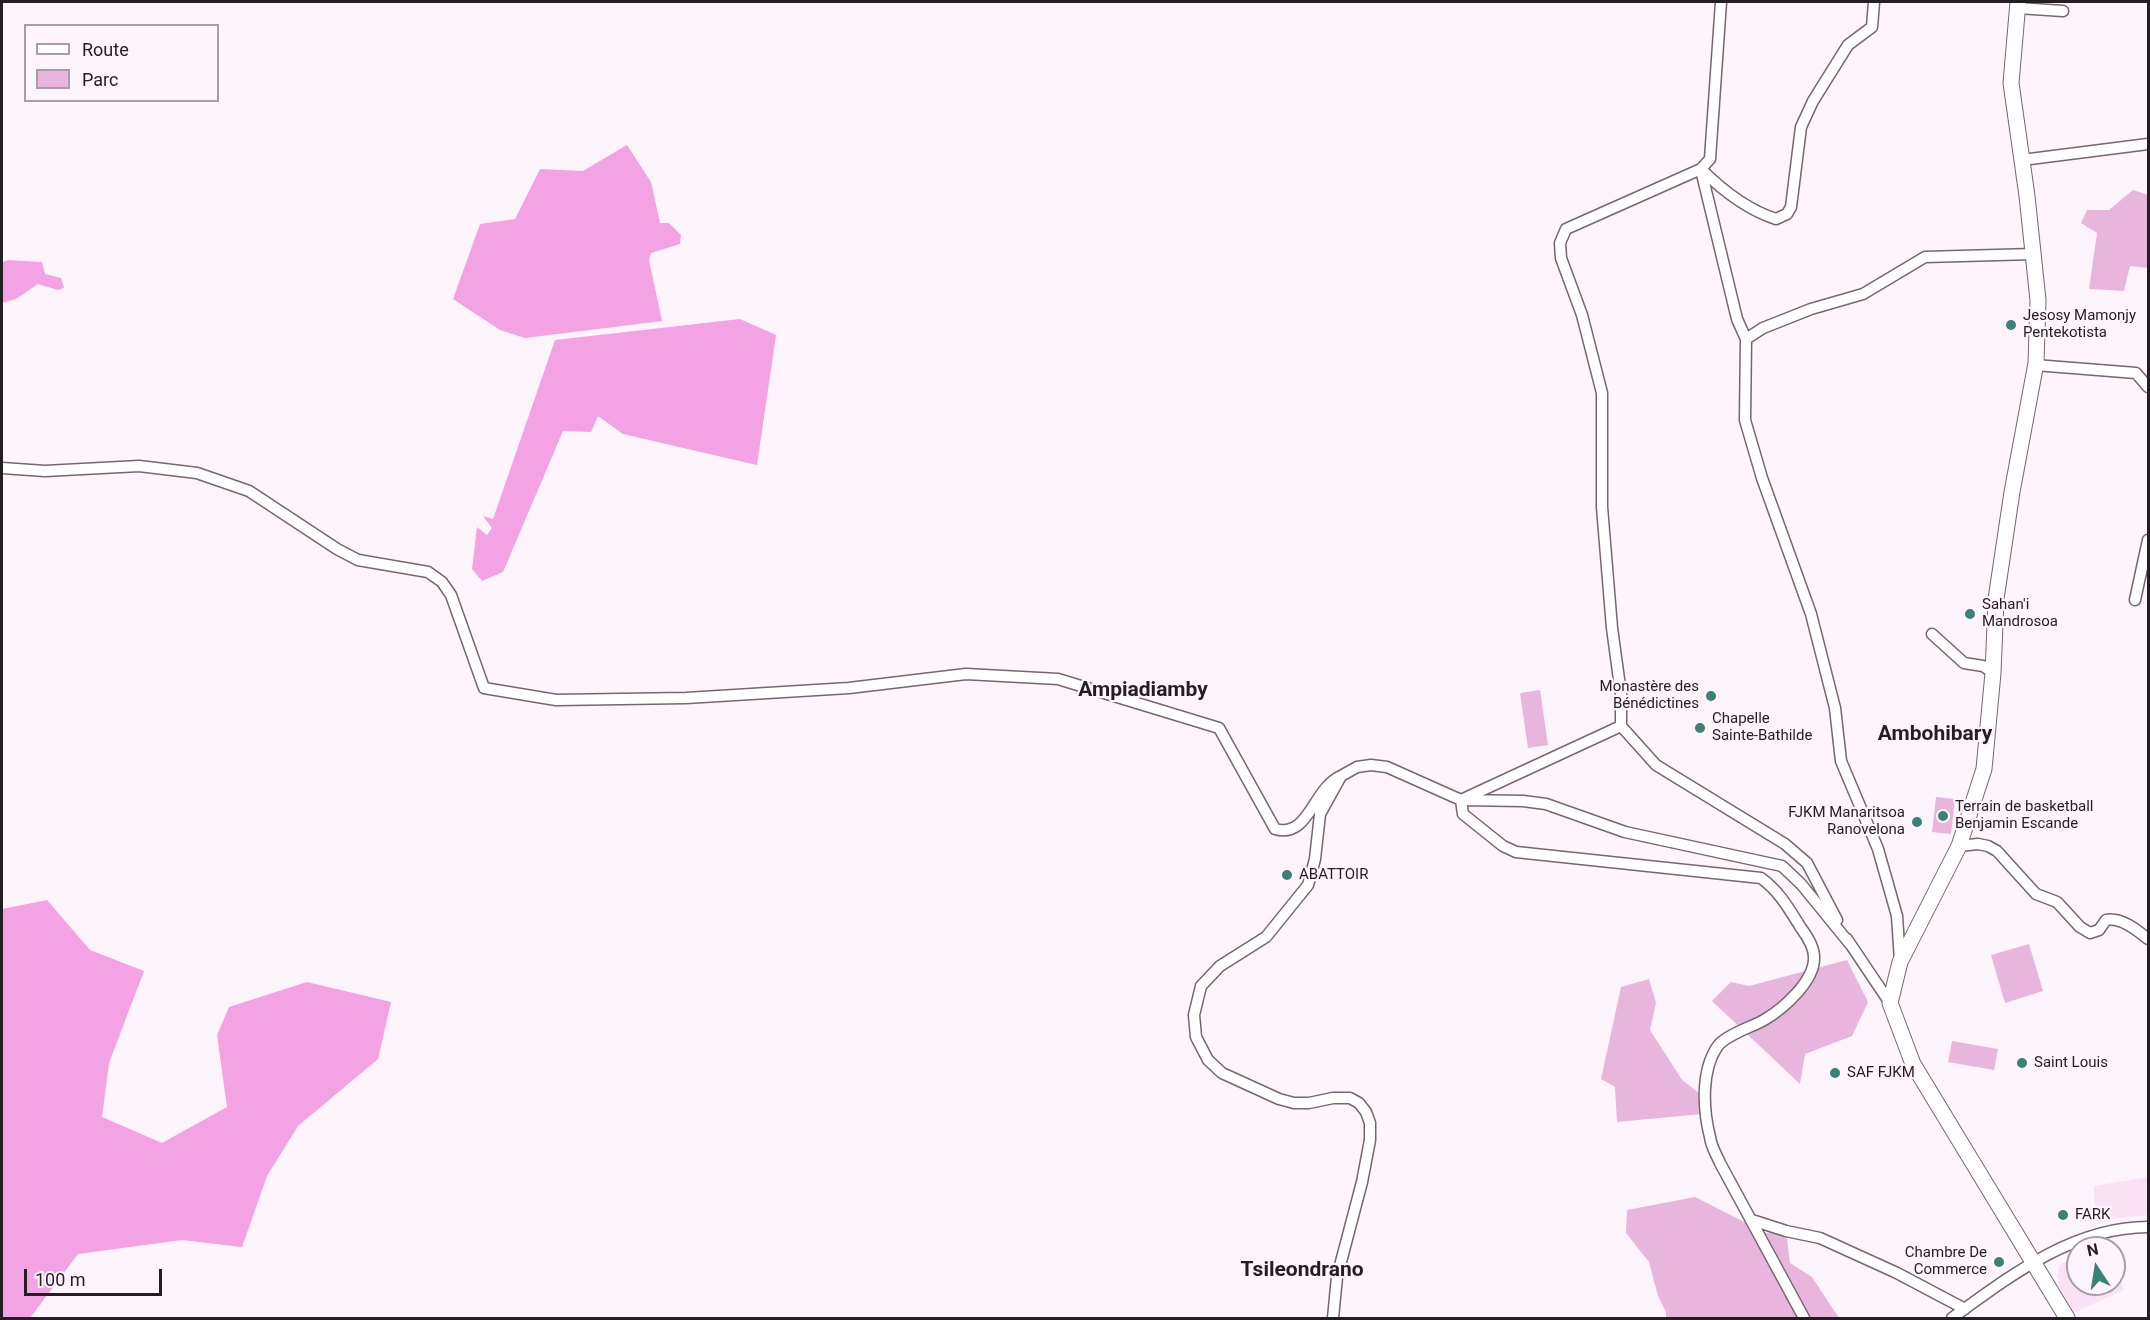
<!DOCTYPE html>
<meta charset="utf-8">
<style>
body{margin:0}
#map{position:relative;width:2150px;height:1320px;overflow:hidden;background:#fef4fc;font-family:Roboto,sans-serif}
canvas{display:block}
.frame{position:absolute;inset:0;border:3px solid #241d22;pointer-events:none}
.legend{position:absolute;left:24px;top:24px;width:195px;height:78px;box-sizing:border-box;background:#fef4fc;border:2px solid #a79ea5;margin:0;padding:8px 10px;list-style:none;font-size:18px;color:#241d22}
.legend li{display:flex;align-items:center;gap:12px;height:30px}
.legend b{width:30px;border:2px solid #a79ea5}
.north{position:absolute;left:2066px;top:1236px;width:60px;height:60px;box-sizing:border-box;background:#fef4fc;border:2px solid #a79ea5;border-radius:50%;rotate:348deg;font-size:16px;font-weight:700;line-height:24px;text-align:center;color:#241d22}
.north::after{content:'';display:block;margin:auto;width:21px;height:27px;background:#3b8178;clip-path:polygon(50% 0,100% 100%,50% 72%,0 100%)}
.scale{position:absolute;left:24px;top:1269px;width:138px;height:27px;box-sizing:border-box;border:3px solid #241d22;border-top:0;padding-left:8px;font-size:18px;line-height:21px;white-space:nowrap;color:#241d22;-webkit-text-stroke:4px #fef4fc;paint-order:stroke}
</style>
<div id="map">
<canvas width="2150" height="1320"></canvas>
<div class="frame"></div>
<ul class="legend">
<li><b style="height:8px;background:#fff"></b>Route</li>
<li><b style="height:16px;background:#e8b6dd"></b>Parc</li>
</ul>
<div class="north">N</div>
<div class="scale">100 m</div>
</div>
<script>
const context = document.querySelector('canvas').getContext('2d');
context.lineJoin = 'round';
function fill(path, color) { context.fillStyle = color; context.fill(path, 'evenodd'); }
function stroke(path, color, width, dash) { context.strokeStyle = color; context.lineWidth = width; context.lineCap = dash ? 'butt' : 'round'; context.setLineDash(dash || []); context.stroke(path); }
function drawText(font, color, halo, rows, align = 'center') {
  context.font = font + ' Roboto,sans-serif'; context.lineWidth = 4.5; context.setLineDash([]); context.textBaseline = 'middle'; context.strokeStyle = halo; context.fillStyle = color; for (const [text, x, y, turn = 0] of rows) {
    context.save(); context.translate(x, y); context.rotate((+turn || 0) * Math.PI / 180); context.textAlign = isNaN(turn) ? turn : align; if (halo) context.strokeText(text, 0, 0); context.fillText(text, 0, 0); context.restore();
  }
}
fill(new Path2D(`
 M2148,1177v38l-52,6 -2,-35z
 M2078,1257v27h36v-22l10,28 -51,23 -16,-31 4,-1 -4,-4 3,-13z`), '#fae2f4');
fill(new Path2D(`
 M2133,190l15,5v73l-18,-2 -6,25 -35,-2 8,-56 -16,-10 6,-13h22z
 M1540,690l8,55 -20,3 -8,-55z
 M1936,797l19,2 -4,35 -19,-2z
 M2029,944l14,47 -38,12 -14,-48z
 M1847,960l21,42 -16,34 -47,18 -5,30 -88,-83 19,-19 18,4z
 M1649,979l7,24 -6,27 32,50 21,16 -1,18 -85,8 -2,-35 -14,-8 20,-92z
 M1952,1041l46,8 -4,21 -46,-8z
 M1695,1197l71,36 20,-2 4,32 22,14 27,41h-173v-6l-8,-16 -9,-34 -23,-29 1,-23z`), '#e8b6dd');
fill(new Path2D(`
 M627,145l24,37 9,41h9l12,12 -1,9 -29,9 -2,7 13,61 -137,17 -25,-8 -47,-31 27,-75 35,-5 25,-50 43,2z
 M8,260l34,2 3,12 16,4 3,10 -6,2 -20,-6 -22,15 -14,4v-41z
 M740,319l36,16 -19,130 -134,-31 -25,-18 -7,16 -28,-1 -60,141 -21,9 -10,-12 5,-42 10,8 5,-7 -9,-12 10,3 62,-179z
 M47,900l43,50 54,21 -35,92 -7,54 60,26 65,-36 -10,-72 12,-28 78,-25 84,20 -13,57 -80,67 -31,50 -25,71 -60,-7 -104,14 -48,64h-28v-409z`), '#f3a3e3');
const street = new Path2D(`
 M1721,2l-11,157 -9,10 -135,60 -6,14 1,15 21,57 20,78v114l10,121 9,66v32l35,39 129,79 22,19 30,57
 M2018,8l45,3
 M2022,160l126,-16
 M1701,169c21,21 47,41 75,50l11,-5 4,-7 10,-80 12,-26 35,-56 24,-18 2,-25
 M1701,170l36,149 9,20
 M2035,365l101,8 12,14
 M2,468l43,3 94,-5 58,7 52,18 88,58 21,11 70,12 14,10 9,13 33,93 72,12 130,-2 163,-10 117,-14 92,5 161,49 56,101c34,10 38,-41 66,-53
 M2135,600l13,-60
 M1932,634l32,29 19,3 10,7
 M1621,726l-160,74 2,14 40,32 13,6 245,26c19,14 28,31 40,50 6,8 13,19 13,29 1,24 -31,52 -50,63 -12,7 -39,15 -47,27 -16,24 -14,63 -7,90 1,9 6,17 10,26l84,155
 M1959,846l19,-2 10,2 9,5 39,43 21,8 23,25 10,6 9,-3 7,-10c15,-3 31,10 42,19
 M1847,939l43,64
 M1900,961l-3,-45 -19,-67 -37,-88 -6,-53 -24,-94 -49,-136 -17,-58 1,-81 17,-11 48,-19 52,-15 62,-37 108,-3
 M1752,1220l34,11 34,7 77,35 68,36
 M1333,1318l4,-41 25,-95 8,-42v-17l-4,-11 -7,-9 -9,-5h-17l-24,5h-15l-15,-4 -57,-26 -14,-13 -12,-23 -2,-22 7,-29 19,-20 46,-29 42,-52 7,-26 5,-45 21,-38 16,-9 14,-2 16,2 74,33 62,1 23,3 79,28 157,34 19,18 49,60
 M1952,1318c58,-42 121,-91 196,-91`);
const secondary = new Path2D(`
 M2018,2l-7,81 16,113 11,104 -2,63 -24,129 -16,107 -3,74 -9,96 -25,77 -59,116 -10,41 23,61 154,254`);
stroke(street, '#756671', 13);
stroke(secondary, '#756671', 17);
stroke(street, '#fff', 10);
stroke(secondary, '#fff', 15);
for (const [x, y, r, color] of [
 [2011,325,6,"#3b8178"],
 [1970,614,6,"#3b8178"],
 [1711,696,6,"#3b8178"],
 [1700,728,6,"#3b8178"],
 [1943,816,6,"#3b8178"],
 [1917,822,6,"#3b8178"],
 [1287,875,6,"#3b8178"],
 [2022,1063,6,"#3b8178"],
 [1835,1073,6,"#3b8178"],
 [2063,1215,6,"#3b8178"],
 [1999,1262,6,"#3b8178"]
]) { const dot = new Path2D(); dot.arc(x, y, r, 0, 2 * Math.PI); context.fillStyle = color; context.fill(dot); stroke(dot, '#fef4fc', 2); }
drawText('15px', '#241d22', '#fef4fc', [
 ["Jesosy Mamonjy",2023,316],
 ["Pentekotista",2023,333],
 ["Sahan'i",1982,605],
 ["Mandrosoa",1982,622],
 ["Monastère des",1699,687,"right"],
 ["Bénédictines",1699,704,"right"],
 ["Chapelle",1712,719],
 ["Sainte-Bathilde",1712,736],
 ["Terrain de basketball",1955,807],
 ["Benjamin Escande",1955,824],
 ["FJKM Manaritsoa",1905,813,"right"],
 ["Ranovelona",1905,830,"right"],
 ["ABATTOIR",1299,875],
 ["Saint Louis",2034,1063],
 ["SAF FJKM",1847,1073],
 ["FARK",2075,1215],
 ["Chambre De",1987,1253,"right"],
 ["Commerce",1987,1270,"right"]
], 'left');
drawText('bold 21px', '#241d22', '#fef4fc', [
 ["Ampiadiamby",1143,691],
 ["Ambohibary",1935,735],
 ["Tsileondrano",1302,1271]
]);
</script>
